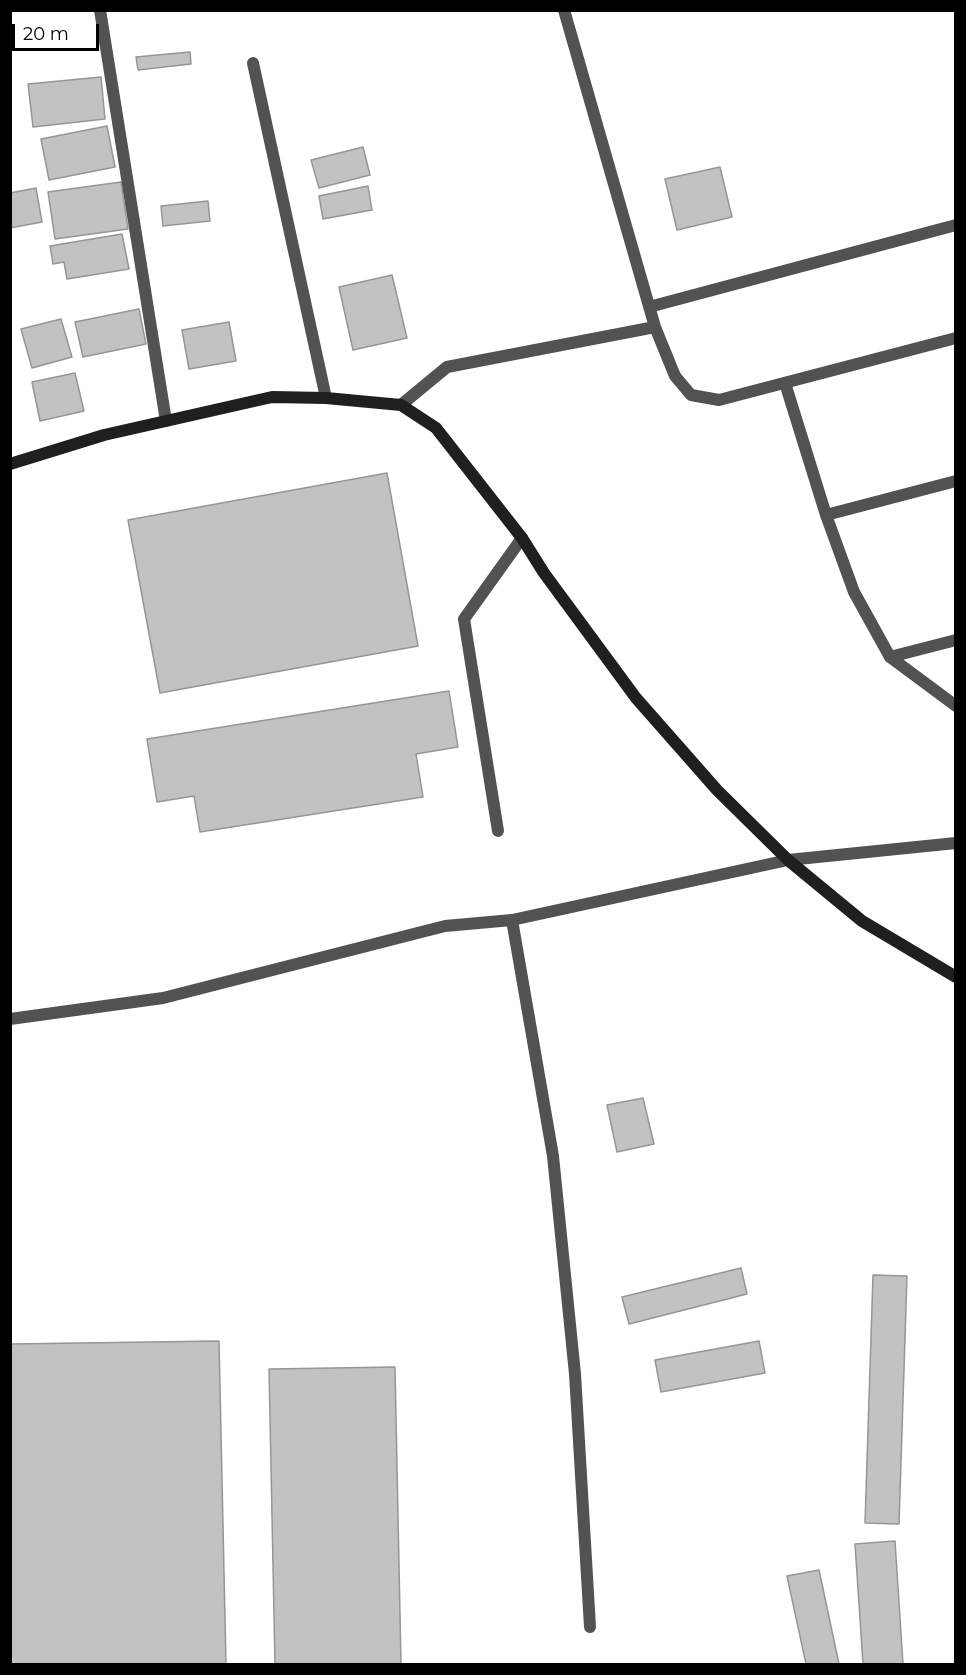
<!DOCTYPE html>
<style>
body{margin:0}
#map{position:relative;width:966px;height:1675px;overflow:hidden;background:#fff;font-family:Montserrat,sans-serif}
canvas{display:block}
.frame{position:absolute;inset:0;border:12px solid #000;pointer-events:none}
.scale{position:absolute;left:12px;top:24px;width:87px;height:27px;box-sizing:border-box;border:3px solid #000;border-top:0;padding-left:8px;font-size:18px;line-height:21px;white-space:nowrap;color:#000;-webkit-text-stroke:4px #fff;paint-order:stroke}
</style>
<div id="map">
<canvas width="966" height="1675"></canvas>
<div class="frame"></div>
<div class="scale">20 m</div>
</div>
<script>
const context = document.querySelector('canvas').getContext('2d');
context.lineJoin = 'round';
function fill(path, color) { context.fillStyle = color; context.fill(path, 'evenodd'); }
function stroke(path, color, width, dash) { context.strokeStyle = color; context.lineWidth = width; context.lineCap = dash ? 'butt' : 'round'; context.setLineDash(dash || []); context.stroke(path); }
const building = new Path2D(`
 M190,52l1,12 -53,6 -2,-13z
 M101,77l4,42 -72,8 -5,-43z
 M107,126l8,41 -66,13 -8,-41z
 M363,147l7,28 -51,13 -8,-28z
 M720,167l12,50 -55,13 -12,-51z
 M121,182l7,47 -73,10 -7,-47z
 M368,186l4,24 -49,9 -4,-23z
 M36,188l6,34 -32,6v-35z
 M208,201l2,20 -47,5 -2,-20z
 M122,234l7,35 -62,10 -3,-17 -11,2 -3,-18z
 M392,275l15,63 -54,12 -14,-63z
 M139,309l7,35 -63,13 -8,-35z
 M61,319l11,38 -40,11 -11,-39z
 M229,322l7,39 -47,8 -7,-39z
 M75,373l9,38 -44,10 -8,-39z
 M387,473l31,173 -258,47 -32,-173z
 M449,691l9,56 -42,7 7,43 -223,35 -6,-36 -37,6 -10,-63z
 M643,1098l11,46 -37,8 -10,-47z
 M741,1268l6,26 -118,30 -7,-27z
 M873,1275l34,1 -8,248 -34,-1z
 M219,1341l7,323h-216v-320z
 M759,1341l6,32 -104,19 -6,-32z
 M395,1367l6,297h-126l-6,-295z
 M895,1541l8,123h-40l-8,-120z
 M819,1570l20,94h-33l-19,-88z`);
fill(building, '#c2c2c2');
stroke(building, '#969696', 1.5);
stroke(new Path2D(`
 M498,831l-34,-212 58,-81
 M10,1019l153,-21 282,-72 67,-6`), '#525252', 12);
stroke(new Path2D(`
 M100,10l66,411
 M253,63l73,335
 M649,307l307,-82
 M655,327l20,49 16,19 28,5 237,-62
 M785,383l41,132 28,77 36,65 66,49
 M401,405l46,-38 208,-40 -91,-317
 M826,515l130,-34
 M890,657l66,-17
 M590,1627l-15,-253 -22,-218 -41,-236 276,-60`), '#525252', 12);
stroke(new Path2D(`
 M788,860l168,-17`), '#525252', 12);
stroke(new Path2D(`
 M10,464l94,-29 168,-38 54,1 75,7 35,23 86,110 22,35 92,125 81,92 71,70 74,61 94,56`), '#1f1f1f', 12);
</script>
